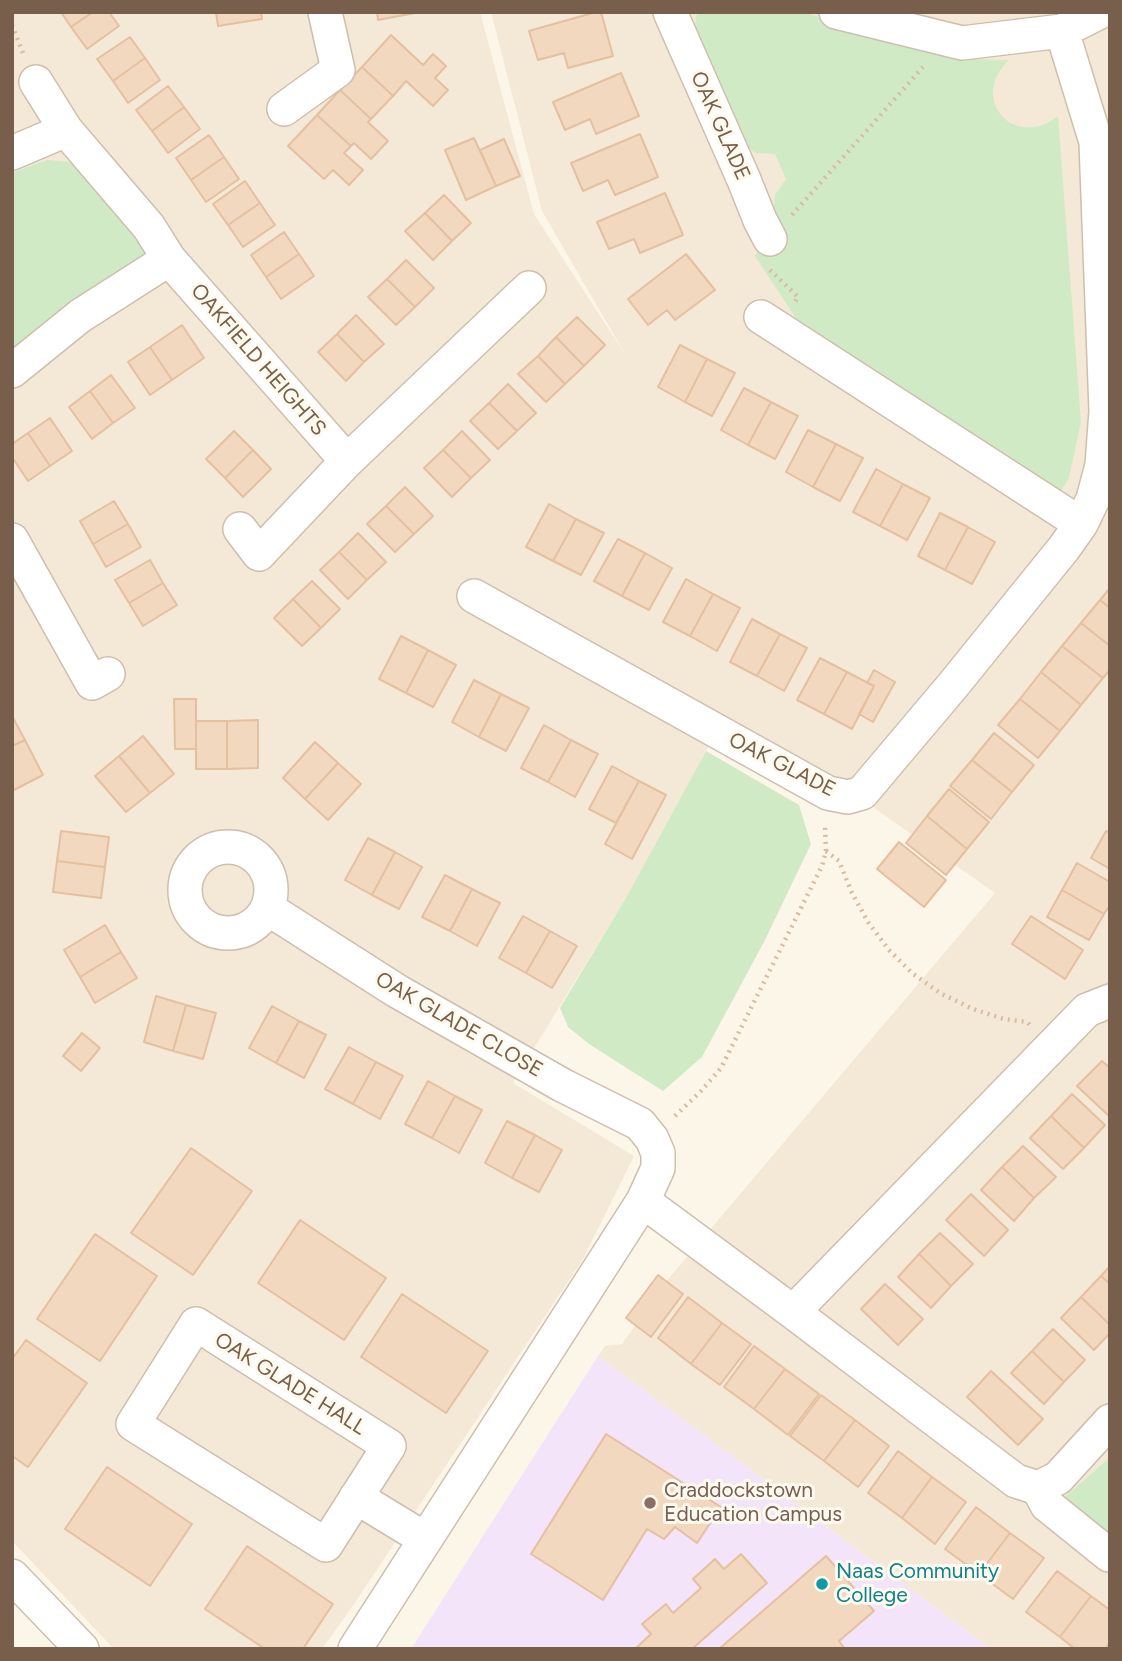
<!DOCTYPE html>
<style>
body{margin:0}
#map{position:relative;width:1122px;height:1661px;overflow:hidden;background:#fcf6e8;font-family:Figtree,sans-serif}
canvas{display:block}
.frame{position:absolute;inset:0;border:14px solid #775f4b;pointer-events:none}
</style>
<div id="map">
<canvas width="1122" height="1661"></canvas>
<div class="frame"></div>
</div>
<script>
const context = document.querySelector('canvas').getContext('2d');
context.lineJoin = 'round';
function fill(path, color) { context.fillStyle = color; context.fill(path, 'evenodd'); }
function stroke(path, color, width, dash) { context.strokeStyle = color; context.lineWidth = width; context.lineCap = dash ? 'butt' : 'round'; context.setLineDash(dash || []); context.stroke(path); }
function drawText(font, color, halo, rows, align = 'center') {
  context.font = font + ' Figtree,sans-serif'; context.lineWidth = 6; context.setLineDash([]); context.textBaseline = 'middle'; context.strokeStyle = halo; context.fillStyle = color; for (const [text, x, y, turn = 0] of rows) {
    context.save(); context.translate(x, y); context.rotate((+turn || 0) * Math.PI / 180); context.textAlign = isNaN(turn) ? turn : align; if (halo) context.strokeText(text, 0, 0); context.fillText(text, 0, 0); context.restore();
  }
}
fill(new Path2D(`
 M12,12h468l54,202 91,140 -83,-143 -51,-199h619v1637h-119l-393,-293 7,-10 17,-2 47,-66 326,-385 -155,-109 -116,-66 -97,178 -114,187 121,73 -51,103 -229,345 -32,45h-208l-102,-108z`), '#f4e9d6');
fill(new Path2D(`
 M598,1356l393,293h-580z`), '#f3e4f9');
fill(new Path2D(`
 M697,12h106l132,42 28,5 46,1c-41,38 5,91 49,56l23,306 -12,56 -10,16 -258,-168 -46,-70 17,-25 3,-36 11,-16 -11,-25 -20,-1 -16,-15 -44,-113z
 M47,160l25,2 75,84 -6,19 -29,19 -49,23 -34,32 -17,13v-179z
 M706,751l93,54 12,39 -47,98 -62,115 -39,34 -74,-47 -21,-17 -8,-19 67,-112z
 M1110,1457v83l-47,-41z`), '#d1eac6');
const building = new Path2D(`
 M61,12h32l-22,15z
 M93,12h16l10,14 -32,23 -16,-22z
 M216,12h45l1,7 -44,7z
 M377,12h38v1l-37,7z
 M596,12h5l12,44 -45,12 -4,-15 -26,7 -9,-29z
 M391,35l32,30 10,-11 13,12 -11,12 13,12 -15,16 -27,-25 -13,15 -31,-29z
 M130,37l15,21 -32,23 -16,-22z
 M145,58l15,22 -32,23 -15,-22z
 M362,67l31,29 -22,23 -31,-29z
 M621,73l18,43 -43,18 -6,-15 -25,11 -12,-28z
 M168,86l16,21 -32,24 -16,-21z
 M340,90l31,29 -3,3 20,19 -17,18 -17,-16 -3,3 -34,-31z
 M184,107l16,22 -32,24 -16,-22z
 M317,115l34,31 -7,7 19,17 -14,15 -16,-15 -9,9 -36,-33z
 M640,134l18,43 -43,18 -7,-15 -25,11 -12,-28z
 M209,135l15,22 -33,23 -15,-22z
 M474,138l22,48 -30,14 -21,-50z
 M504,139l16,37 -24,10 -16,-36z
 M224,157l15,22 -33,23 -15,-22z
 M245,181l15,22 -32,22 -15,-21z
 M665,193l18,42 -43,18 -6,-14 -25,10 -12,-27z
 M444,195l27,28 -19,18 -27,-28z
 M260,203l15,22 -32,22 -15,-22z
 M425,213l27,28 -19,19 -28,-29z
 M284,232l15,22 -33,23 -15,-22z
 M299,254l15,22 -33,23 -15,-22z
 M686,254l29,36 -40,30 -8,-10 -19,15 -20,-26z
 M406,260l28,28 -19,19 -28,-28z
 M387,279l28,28 -19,18 -28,-28z
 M356,315l28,29 -20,18 -27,-28z
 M577,317l28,28 -21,21 -28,-29z
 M182,325l22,33 -32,22 -22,-33z
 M337,334l27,28 -18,19 -28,-29z
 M556,337l28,29 -19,18 -27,-28z
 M680,345l27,14 -22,43 -27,-15z
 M150,347l22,33 -22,15 -22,-33z
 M538,356l27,28 -19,18 -28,-28z
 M707,359l28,14 -23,43 -27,-14z
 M111,375l24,33 -22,15 -23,-32z
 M508,384l28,29 -19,18 -28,-28z
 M744,388l27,14 -23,43 -27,-15z
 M90,391l23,32 -21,16 -23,-32z
 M771,402l27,14 -23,43 -27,-14z
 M489,403l28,28 -19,18 -28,-28z
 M50,418l22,33 -22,15 -22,-33z
 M808,430l28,14 -23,43 -27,-15z
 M234,431l19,19 -28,28 -19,-19z
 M462,431l28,29 -19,18 -28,-28z
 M28,433l22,33 -22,15 -16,-24v-13z
 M836,444l27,14 -23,43 -27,-14z
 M253,450l18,19 -28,28 -18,-19z
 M443,450l28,28 -19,19 -28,-29z
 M876,469l27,15 -23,42 -27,-14z
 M903,484l27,14 -23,42 -27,-14z
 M405,487l28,29 -19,18 -28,-28z
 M114,501l14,23 -35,20 -13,-23z
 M549,504l27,15 -23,42 -27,-14z
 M386,506l28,28 -19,18 -28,-28z
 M940,513l28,14 -23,43 -27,-14z
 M576,519l28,14 -23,42 -28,-14z
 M128,524l13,23 -35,20 -13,-23z
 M968,527l27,15 -23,42 -27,-14z
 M358,533l28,29 -19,18 -28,-28z
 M618,539l27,14 -23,43 -28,-15z
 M339,552l28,28 -19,19 -28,-29z
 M645,553l27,15 -23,42 -27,-14z
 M150,560l13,23 -34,20 -14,-23z
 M686,579l27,15 -23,42 -27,-14z
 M312,581l28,28 -19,19 -28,-29z
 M163,583l14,22 -34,21 -14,-23z
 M1110,588v20l-10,-8z
 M713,594l27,14 -23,43 -27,-15z
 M293,599l28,29 -19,18 -28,-28z
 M1100,600l10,8v38l-29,-23z
 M752,619l28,15 -23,42 -27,-14z
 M1081,623l29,23v24l-7,8 -41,-32z
 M780,634l27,14 -23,43 -27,-15z
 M401,636l27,14 -22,43 -27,-14z
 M1062,646l41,32 -22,27 -40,-33z
 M428,650l28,15 -23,42 -27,-14z
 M820,658l27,14 -23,42 -27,-14z
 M874,670l21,12 -22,40 -14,-8 15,-28 -7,-3z
 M847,672l27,14 -22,43 -28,-15z
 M1041,672l40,33 -21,26 -40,-32z
 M474,680l27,14 -22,43 -27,-15z
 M501,694l28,14 -23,43 -27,-14z
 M174,699h22v50h-21z
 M1020,699l40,32 -22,27 -40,-33z
 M12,716l13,24 -13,6z
 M258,720v48l-31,1v-48z
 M196,721h31v48h-31z
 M544,725l27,15 -23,42 -27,-14z
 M994,733l40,32 -22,27 -40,-32z
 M143,736l31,38 -24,19 -31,-37z
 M25,740l18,35 -31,16v-45z
 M571,740l27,14 -23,43 -27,-15z
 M315,742l23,21 -33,36 -22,-21z
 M119,756l31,37 -24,19 -31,-36z
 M972,760l40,32 -21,27 -41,-33z
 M338,763l23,21 -33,36 -23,-21z
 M612,766l27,15 -23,42 -27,-14z
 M639,781l27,14 -34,64 -27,-15z
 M949,789l40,33 -22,27 -40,-33z
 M927,816l40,33 -21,26 -40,-32z
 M61,831l48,6 -4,30 -48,-6z
 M1106,831l4,2v36l-19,-11z
 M368,838l27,14 -23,43 -27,-15z
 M899,842l47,38 -22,27 -47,-38z
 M395,852l27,15 -23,42 -27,-14z
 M57,861l48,6 -4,31 -48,-6z
 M1077,863l33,19v23l-6,9 -42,-24z
 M445,875l27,14 -22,42 -28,-14z
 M472,889l28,14 -23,43 -27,-15z
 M1062,890l42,24 -15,26 -42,-23z
 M523,916l27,15 -24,42 -27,-15z
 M1031,916l52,34 -18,29 -53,-35z
 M105,925l16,27 -41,25 -16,-27z
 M550,931l27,15 -25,42 -26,-15z
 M121,952l16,26 -42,25 -15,-26z
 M156,996l30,9 -13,46 -29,-9z
 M186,1005l30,8 -13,46 -30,-8z
 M272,1006l27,15 -23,42 -27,-15z
 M299,1021l27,14 -22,43 -28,-15z
 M82,1033l18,15 -19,23 -18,-15z
 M349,1047l27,15 -23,42 -28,-15z
 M1102,1061l8,7v49l-33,-31z
 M376,1062l27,14 -23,43 -27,-15z
 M428,1081l27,15 -23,42 -27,-14z
 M1072,1094l33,31 -21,23 -33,-32z
 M455,1096l27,14 -23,43 -27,-15z
 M1051,1116l33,32 -21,21 -33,-31z
 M507,1121l28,14 -23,43 -27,-15z
 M535,1135l27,15 -23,42 -27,-14z
 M1023,1146l33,31 -22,21 -32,-31z
 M191,1148l61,43 -59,84 -62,-42z
 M1002,1167l32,31 -20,23 -33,-31z
 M971,1194l37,36 -24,26 -38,-36z
 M300,1220l86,58 -42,62 -86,-57z
 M940,1233l33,31 -22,22 -32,-32z
 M95,1234l62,42 -57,85 -63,-42z
 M919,1254l32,32 -20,22 -33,-31z
 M1110,1266v18l-9,-8z
 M658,1275l25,19 -32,43 -25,-19z
 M1101,1276l9,8v41l-29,-28z
 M885,1284l38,35 -25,26 -37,-36z
 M402,1294l86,57 -42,62 -85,-56z
 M688,1297l34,26 -31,41 -33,-26z
 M1081,1297l29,28v8l-16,17 -33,-32z
 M722,1323l29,21 -31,41 -29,-21z
 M1053,1329l32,31 -21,22 -32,-31z
 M26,1340l61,43 -59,84 -16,-11v-97z
 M754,1346l31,23 -31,40 -30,-22z
 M1032,1351l32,31 -20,22 -33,-31z
 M785,1369l34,25 -31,41 -34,-26z
 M991,1371l52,48 -25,26 -51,-48z
 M821,1395l34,25 -31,41 -34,-25z
 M855,1420l34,26 -31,41 -34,-26z
 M606,1434l115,73 -24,36 -22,-16 -11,12 -17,-10 -44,71 -72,-46z
 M898,1451l34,26 -30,41 -34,-25z
 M107,1467l85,57 -42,62 -85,-57z
 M932,1477l34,25 -31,42 -33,-26z
 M976,1507l34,26 -31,41 -34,-25z
 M1010,1533l34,25 -31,41 -34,-25z
 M247,1546l86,58 -30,45h-38l-60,-40z
 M741,1554l26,29 -75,66h-57l16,-15 -9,-10 24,-20 7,9 28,-25 -8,-9 22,-20 9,10z
 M826,1556l48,55 -35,30 6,8h-126z
 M1057,1571l34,25 -31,41 -34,-25z
 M1091,1596l19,14v32l-5,7h-30l-15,-12z`);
fill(building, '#f2d8bf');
stroke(building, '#e4c0a0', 2);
const street = new Path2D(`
 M670,12l74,168 16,40 10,19
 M836,12l126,31 100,-12 38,-19
 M36,82l30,48 83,97 20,32 178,202
 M284,109l54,-39 -13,-58
 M12,153l54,-23
 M761,317l320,207
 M12,371l68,-55 89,-57
 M240,529l19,25 88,-93 182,-173
 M12,540l80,143 16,-9
 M474,596l354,197 20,4 14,-4 92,-109 110,-136 17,-24 12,-25 9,-34 4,-54 -10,-269 -34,-111
 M185 890a43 43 0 1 1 86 0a43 43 0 1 1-86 0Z
 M267,908l130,83 165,94 78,39 12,15 6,14v15l-15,33 -288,448
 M643,1201l150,111 223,169 22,7 20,-10 52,-57
 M793,1312l294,-302 23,-9
 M196,1324l193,122 -63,99 -193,-121z
 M1038,1488l9,17 62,50
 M356,1497l69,42
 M12,1576l70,73`);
stroke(street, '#cebfad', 36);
stroke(new Path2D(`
 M12,25l11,28
 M792,215l131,-148
 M770,270l28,27 -3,5
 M826,851l13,10 13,32 16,29 21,28 23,23 28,20 33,16 31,10 23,3 3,3
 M675,1116l26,-25 20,-23 101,-202 4,-15 -1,-26`), '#d7bca2', 4.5, [2, 5]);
stroke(street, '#fff', 33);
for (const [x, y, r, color] of [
 [650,1503,7,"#8d6e63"],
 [822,1584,7,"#0f9aa8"]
]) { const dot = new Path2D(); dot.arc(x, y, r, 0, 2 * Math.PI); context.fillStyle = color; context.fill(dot); stroke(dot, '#fffaee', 2.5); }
drawText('21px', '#775f4b', '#fffaee', [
 ["OAK GLADE",720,126,66],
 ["OAKFIELD HEIGHTS",258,360,49],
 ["OAK GLADE",782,765,27],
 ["OAK GLADE CLOSE",459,1025,30],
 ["OAK GLADE HALL",290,1384,32]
]);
drawText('21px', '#785e54', '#fffaee', [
 ["Craddockstown",664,1491],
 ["Education Campus",664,1515]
], 'left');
drawText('21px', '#0d838f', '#fffaee', [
 ["Naas Community",836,1572],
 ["College",836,1596]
], 'left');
</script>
